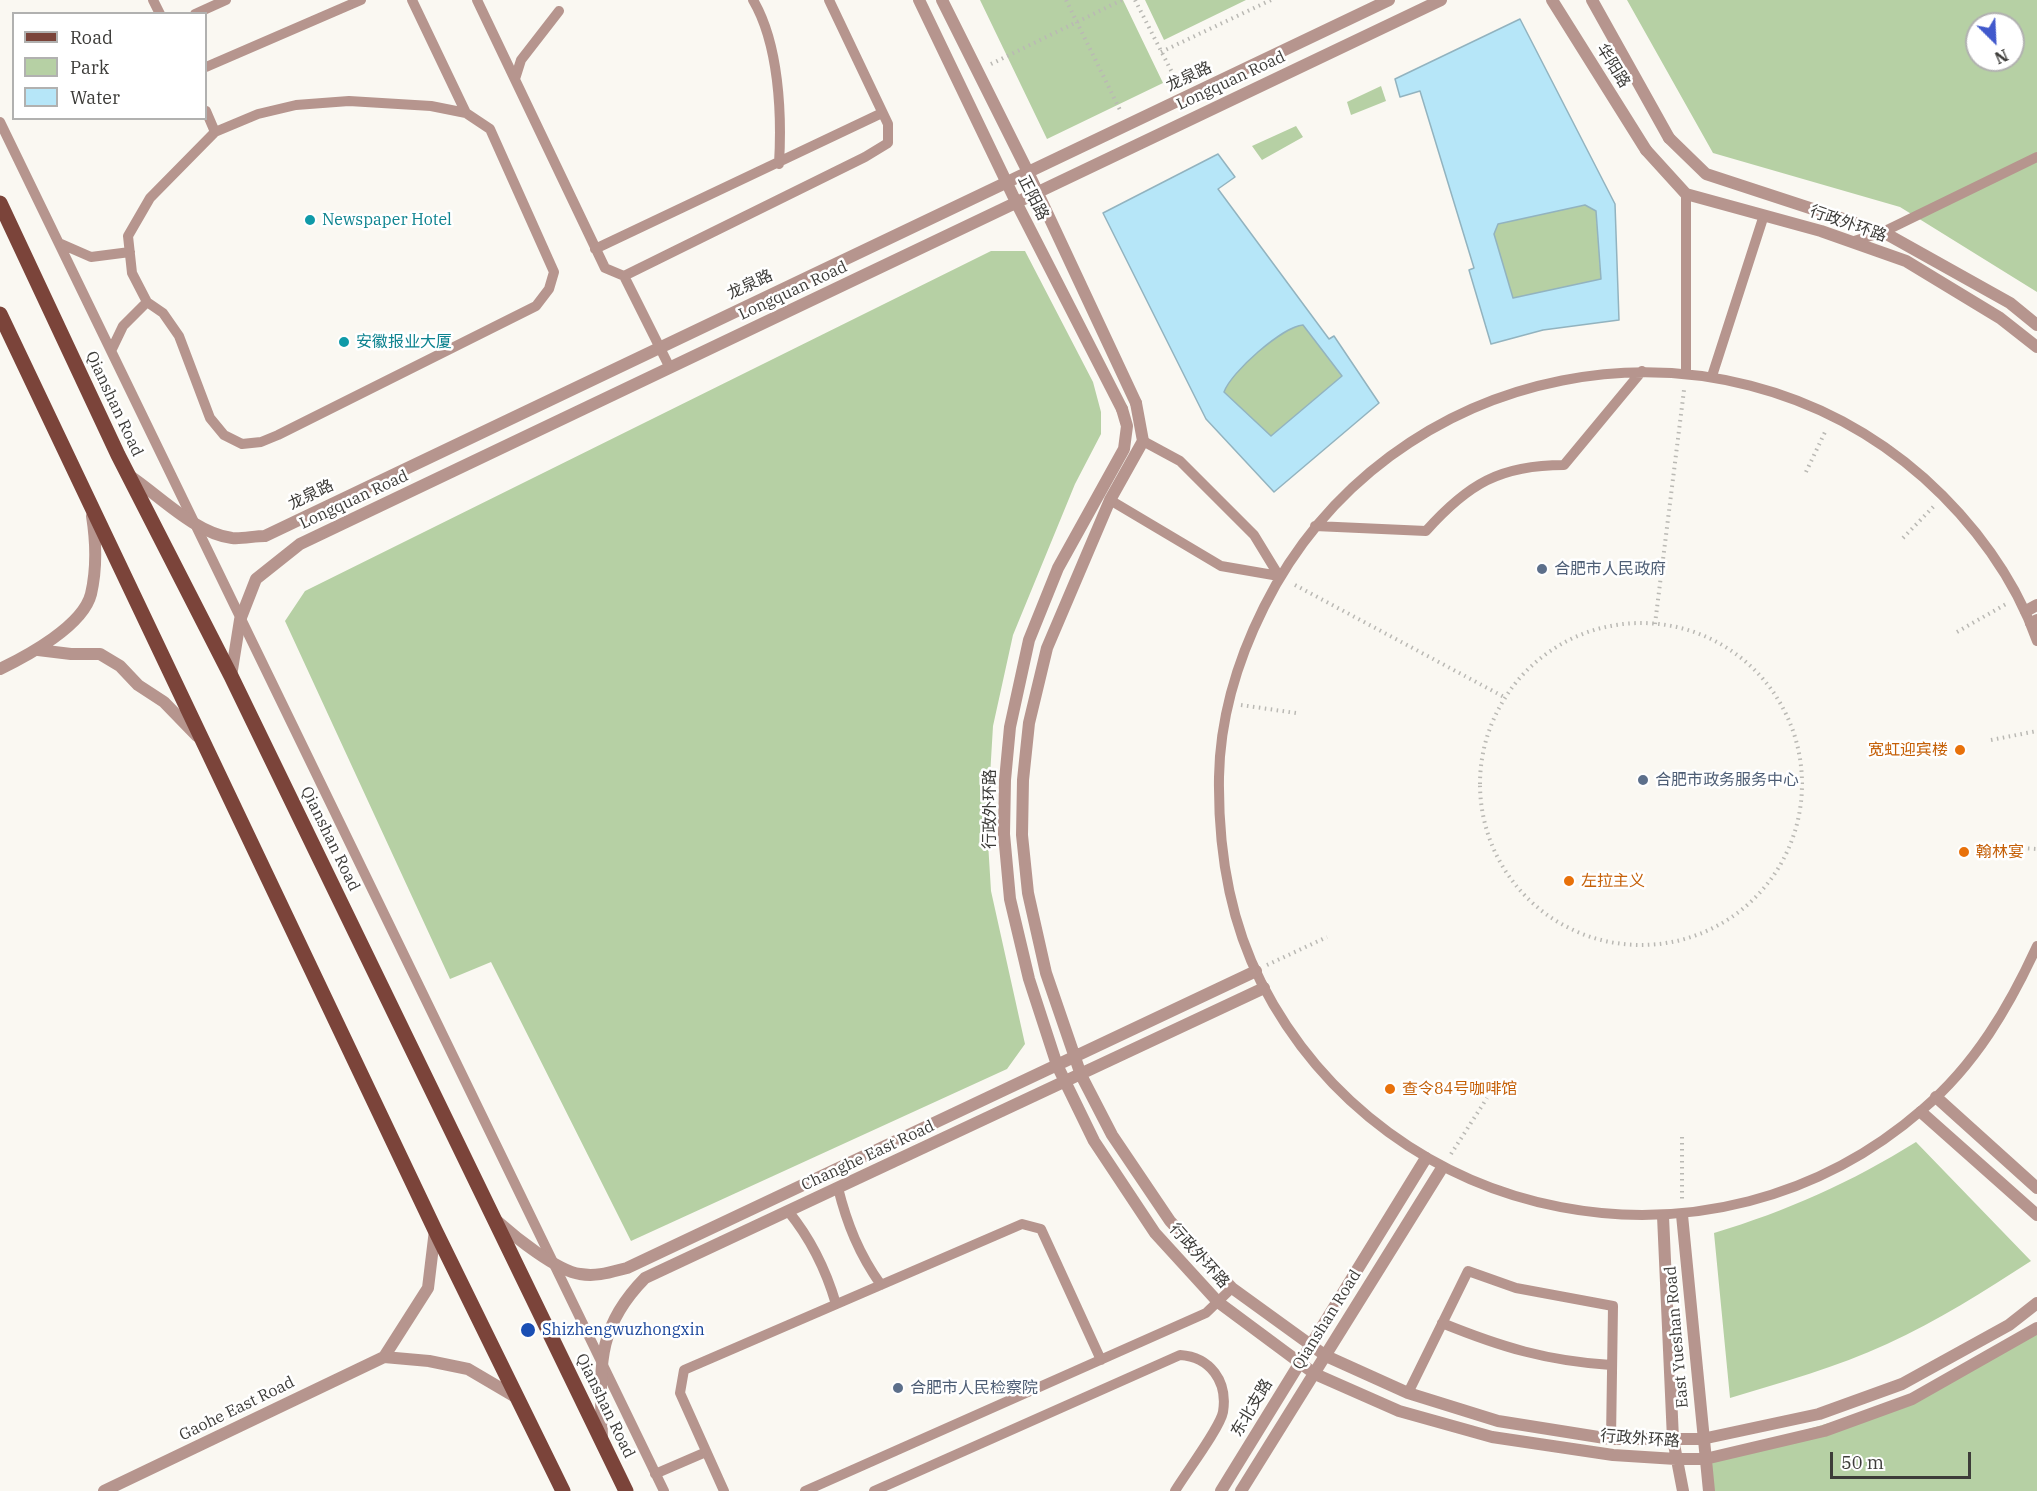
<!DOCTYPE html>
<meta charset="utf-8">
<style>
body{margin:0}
#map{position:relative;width:2037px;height:1491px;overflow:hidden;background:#faf8f2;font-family:"IBM Plex Serif",serif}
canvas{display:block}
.legend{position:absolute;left:12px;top:12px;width:195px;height:108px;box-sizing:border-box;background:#fff;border:2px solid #b1b1b0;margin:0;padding:8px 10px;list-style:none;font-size:18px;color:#3d3c39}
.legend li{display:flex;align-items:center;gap:12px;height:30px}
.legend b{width:30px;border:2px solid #b1b1b0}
.north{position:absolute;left:1965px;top:12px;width:60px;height:60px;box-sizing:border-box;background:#fff;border:2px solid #b1b1b0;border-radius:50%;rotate:156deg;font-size:16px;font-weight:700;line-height:24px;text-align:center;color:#3d3c39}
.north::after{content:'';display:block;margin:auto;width:21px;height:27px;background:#4159cc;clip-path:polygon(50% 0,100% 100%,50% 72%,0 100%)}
.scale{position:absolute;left:1830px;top:1452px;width:141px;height:27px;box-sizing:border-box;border:3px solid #3d3c39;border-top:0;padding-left:8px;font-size:18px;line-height:21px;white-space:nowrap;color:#3d3c39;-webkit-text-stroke:4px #fff;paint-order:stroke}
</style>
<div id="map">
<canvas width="2037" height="1491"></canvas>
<ul class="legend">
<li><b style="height:8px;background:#7b443a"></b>Road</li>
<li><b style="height:16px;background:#b6d0a4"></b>Park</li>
<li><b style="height:16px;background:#b6e6f8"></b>Water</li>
</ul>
<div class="north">N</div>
<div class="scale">50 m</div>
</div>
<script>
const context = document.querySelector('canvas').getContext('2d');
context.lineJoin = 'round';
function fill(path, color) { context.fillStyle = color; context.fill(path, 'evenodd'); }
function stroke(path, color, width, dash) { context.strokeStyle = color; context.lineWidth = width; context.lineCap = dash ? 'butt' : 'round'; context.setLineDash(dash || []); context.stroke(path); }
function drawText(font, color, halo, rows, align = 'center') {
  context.font = font + ' "IBM Plex Serif","Noto Sans SC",serif'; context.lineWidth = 5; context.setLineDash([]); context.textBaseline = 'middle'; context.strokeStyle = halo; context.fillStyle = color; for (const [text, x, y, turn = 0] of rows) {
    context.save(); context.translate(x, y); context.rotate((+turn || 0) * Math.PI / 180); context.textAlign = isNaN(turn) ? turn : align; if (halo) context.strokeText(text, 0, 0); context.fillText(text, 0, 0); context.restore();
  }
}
fill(new Path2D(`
 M980,0h143l40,83 -116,56z
 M1145,0h101l-82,40z
 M1627,0h410v292l-137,-85 -187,-54zM1977,24h36v36h-36z
 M1381,86l5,15 -35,14 -4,-13z
 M1296,126l7,11 -41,23 -10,-14z
 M1585,205l11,6 5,68 -88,19 -20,-64 5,-10z
 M991,251h34l68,131 8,30v22l-26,50 -62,151 -20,91 -6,100 4,65 34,153 -18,25 -376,172 -140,-279 -41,17 -165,-358 20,-30z
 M1303,325l39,51 -71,60 -47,-44c7,-21 57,-64 79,-67z
 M1916,1142l115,119c-47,30 -93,60 -144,83 -50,23 -104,38 -157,54l-16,-165c73,-22 138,-51 202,-91z
 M2037,1328v163h-328l-4,-32 207,-60z`), '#b6d0a4');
const water = new Path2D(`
 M1520,19l95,185 4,116 -76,10 -52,14 -22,-74 5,-2 -54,-177 -20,6 -5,-18zM1585,205l11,6 5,68 -88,19 -19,-64 4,-10z
 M1218,154l17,23 -17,12 111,150 5,-3 45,67 -105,89 -68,-73 -103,-206zM1303,325l39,51 -71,60 -47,-44c7,-20 58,-65 79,-67z`);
fill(water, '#b6e6f8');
stroke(water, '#92b3bf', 1.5);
stroke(new Path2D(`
 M1066,0l55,112
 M1135,0l44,86
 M1161,52l110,-52
 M991,64l131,-64
 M1806,472l20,-42
 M1903,538l32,-33
 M1295,585l211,113
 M1480 784a161 161 0 1 1 322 0a161 161 0 1 1-322 0Z
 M1655,624l29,-234
 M1957,632l49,-28
 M1241,705l55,8
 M1991,740l46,-9
 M1992,846l45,3
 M1267,965l60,-28
 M1682,1137v62
 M1451,1154l36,-56`), '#bab9b4', 4, [1.5, 4.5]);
stroke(new Path2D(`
 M153,0l7,14
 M412,0l54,113
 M477,0l128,268 19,8 241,-119 23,-14v-19l-59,-124
 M753,0c26,44 29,114 26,164
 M195,14l31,-14
 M206,67l155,-67
 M515,79l6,-19 38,-49
 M349,101l82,5 35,7 24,16 64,143 -5,17 -13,17 -258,129 -17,7 -19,2 -18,-9 -14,-17 -31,-82 -16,-23 -16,-11 -15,-29 -4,-37 22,-38 65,-66 43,-18 38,-9z
 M206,111l9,21
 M0,122l664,1369
 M1851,242l32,-10 154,-75
 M59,243l32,14 39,-5
 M595,249l287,-136
 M624,276l46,92
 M111,351l12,-25 24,-24
 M1686,374v-180
 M1712,376l52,-161
 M1110,500l111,66 58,10 -25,-41 -74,-74 -37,-20
 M1315,526l111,5c42,-47 74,-66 138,-66l78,-94
 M2037,641c-22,-63 -64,-119 -113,-163 -209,-184 -536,-119 -660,129 -26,52 -44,111 -45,170 -1,70 10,142 42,205 127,248 452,310 662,127 52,-44 86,-102 114,-163
 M838,1188c9,36 21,66 43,97
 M788,1211c23,28 38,59 48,93
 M1442,1323c59,24 105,38 169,42
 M1408,1393l60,-122 48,17 97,18 -2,133
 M655,1474l51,-22
 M724,1491l-44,-98 4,-23 338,-146 19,5 60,131
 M805,1491l401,-178 26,-25
 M874,1491l306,-136c30,2 48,26 43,57 -3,16 -38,62 -48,79`), '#b6958e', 10);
stroke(new Path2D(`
 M1669,138l37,36 177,58 127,71 27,22
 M1646,150l40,44 135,37 85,30 94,57 37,29
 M1136,403l7,38 -33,59 -63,148 -18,75 -6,57 -1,55 6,58 18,80 35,102 31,60 58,86 62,67 94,68 82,37 90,28 113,18h91l117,-25 83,-30 107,-59 28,-22
 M1122,409l5,17 -3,23 -66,119 -29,72 -19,87 -5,53 -1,54 6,65 19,80 28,86 37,76 61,92 63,69 97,72 84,37 93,26 121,18 63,4h29l119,-28 88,-32 125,-71
 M2026,611l11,-6
 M2031,623l6,-3
 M1936,1097l101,91
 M1921,1112l116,103
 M1682,1215l27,276
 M1663,1216l10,223 10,52
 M497,1221c18,16 60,50 83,53 17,3 31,-2 47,-6l629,-297
 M435,1230l-7,58 -44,69 45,4 39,8 51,30
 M602,1440c-1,-69 -9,-109 43,-162l619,-290
 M104,1491l280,-134
 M1221,1491l205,-333
 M1241,1491l201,-323`), '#b6958e', 12);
stroke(new Path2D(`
 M919,0l97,202 106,207
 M942,0l86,172 108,231
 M1552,0l94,150
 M1592,0l77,138
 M130,476c31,21 65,57 102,62 10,1 22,-2 33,-2l1124,-536
 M38,650l33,4h29l20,12 18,19 26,17 33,34
 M0,669c27,-13 83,-43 91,-75 6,-26 5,-53 1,-78
 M231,676l9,-56 16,-41 44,-35 1141,-544`), '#b6958e', 12);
stroke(new Path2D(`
 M0,203l118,252 113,221 395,815
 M0,314l435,916 128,261`), '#7b443a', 15);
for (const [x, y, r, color] of [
 [310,220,6,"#0f9aa8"],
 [344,342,6,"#0f9aa8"],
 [1542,569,6,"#5c6f8a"],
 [1960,750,6,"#e8710a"],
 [1643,780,6,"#5c6f8a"],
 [1964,852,6,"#e8710a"],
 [1569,881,6,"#e8710a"],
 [1390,1089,6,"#e8710a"],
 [528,1330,8,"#1a4fb4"],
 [898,1388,6,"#5c6f8a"]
]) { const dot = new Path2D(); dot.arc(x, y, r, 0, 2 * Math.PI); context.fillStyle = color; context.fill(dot); stroke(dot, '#fff', 2); }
drawText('16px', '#3d3c39', '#fff', [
 ["华阳路",1613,66,58],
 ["龙泉路",1189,77,-25],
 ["Longquan Road",1231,81,-25],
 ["正阳路",1033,198,63],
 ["行政外环路",1848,224,19],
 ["龙泉路",750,285,-25],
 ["Longquan Road",793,291,-25],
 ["Qianshan Road",114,404,65],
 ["龙泉路",311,495,-26],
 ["Longquan Road",354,500,-25],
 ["行政外环路",990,809,-90],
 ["Qianshan Road",330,839,64],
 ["Changhe East Road",868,1156,-25],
 ["行政外环路",1199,1256,48],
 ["Qianshan Road",1327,1320,-58],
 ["East Yueshan Road",1677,1337,-95],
 ["Qianshan Road",605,1406,64],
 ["东北支路",1252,1408,-59],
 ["Gaohe East Road",237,1409,-26],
 ["行政外环路",1640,1439,4]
]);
drawText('16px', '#0d838f', '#fff', [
 ["Newspaper Hotel",322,220],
 ["安徽报业大厦",356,342]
], 'left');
drawText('16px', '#4e5e75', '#fff', [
 ["合肥市人民政府",1554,569],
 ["合肥市政务服务中心",1655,780],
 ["合肥市人民检察院",910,1388]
], 'left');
drawText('16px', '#c56008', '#fff', [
 ["宽虹迎宾楼",1948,750,"right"],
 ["翰林宴",1976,852],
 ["左拉主义",1581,881],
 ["查令84号咖啡馆",1402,1089]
], 'left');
drawText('16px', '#164399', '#fff', [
 ["Shizhengwuzhongxin",542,1330]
], 'left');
</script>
